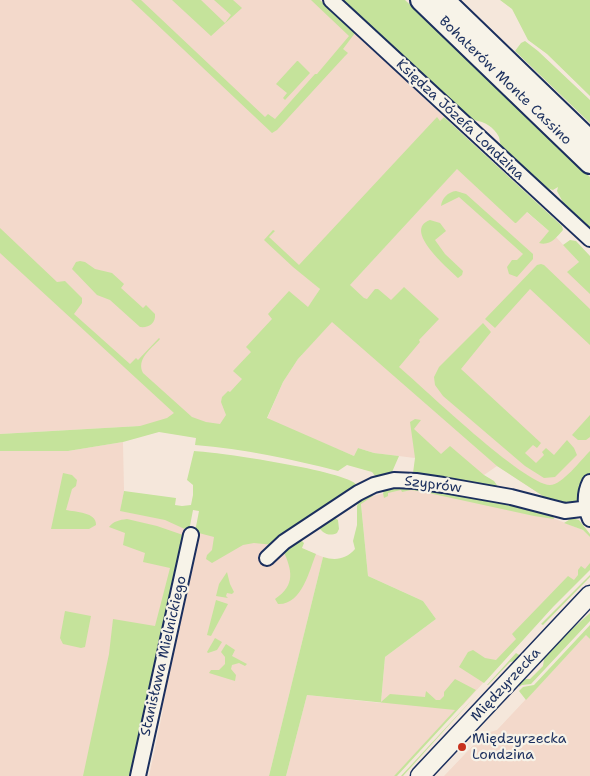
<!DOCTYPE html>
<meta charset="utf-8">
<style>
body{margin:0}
canvas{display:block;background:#f5e7db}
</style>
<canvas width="590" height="776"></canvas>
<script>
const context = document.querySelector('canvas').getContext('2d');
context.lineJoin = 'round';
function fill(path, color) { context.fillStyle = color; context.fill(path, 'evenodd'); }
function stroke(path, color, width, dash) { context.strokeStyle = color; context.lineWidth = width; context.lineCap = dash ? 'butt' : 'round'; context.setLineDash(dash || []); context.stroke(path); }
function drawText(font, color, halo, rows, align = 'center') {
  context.font = font + ' "Shantell Sans",sans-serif'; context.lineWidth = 4.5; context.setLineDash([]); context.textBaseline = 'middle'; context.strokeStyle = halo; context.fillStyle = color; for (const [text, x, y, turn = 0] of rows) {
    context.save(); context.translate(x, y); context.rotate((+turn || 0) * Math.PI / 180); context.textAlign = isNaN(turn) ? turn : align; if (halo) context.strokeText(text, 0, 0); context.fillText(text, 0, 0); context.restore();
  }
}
fill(new Path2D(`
 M0,0h320l124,117 -52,56 -85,104 13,12 -93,145 -87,-8 -140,8z
 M465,160l91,77 34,37v181l-41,45 -52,-34 -13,9 -61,-16 -49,-6 -16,-5 -4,8 -87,-37 16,-37 15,-23 33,-37 -8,-8z
 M123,442l1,49 -3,16 65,14 -20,107 -33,148h-133v-325h68z
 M411,487l139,30 33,13 7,7v29l-127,139 -7,5 -62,66h-108l21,-81 74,8 4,-46 51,-38 -13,-18 -55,-25 -7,-73 12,-7z
 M197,523l93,21 33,13 -54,219h-120l14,-66 -4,-1z
 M587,634l3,5v137h-146l40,-42 13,-4z`), '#f3d9cb');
fill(new Path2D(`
 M131,0h10l124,117 3,-3 7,5 40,-45h2l32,-38 -38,-36h9l35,33 -12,16 5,4 -3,3 -68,74 -5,3z
 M172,0h29l24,23 6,-8 -17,-15h19l9,8 -31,28z
 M338,0h67l102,96 83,81v53l-23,-20 -10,-19 1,-4 -5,3c-16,-4 -41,-27 -51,-42 -2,-3 -2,-7 -3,-11 -5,-10 -14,-15 -25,-17l-2,1 -21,-15z
 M500,0h90v96l-43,-42 -19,-14 -16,-31z
 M525,41l13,10 52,49v23l-75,-72 6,-8z
 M297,61h1l12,12 -25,27 -2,-2 4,-5 -11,-9z
 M437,117l3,4 4,-4 118,109 1,4c-7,8 -13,16 -24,13l10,-12 -22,-19 -11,11h-1l-58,-54 -107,116 14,13 3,1 8,-10h3l13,11 13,-13 35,32 -20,21 1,2 -21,25c26,22 124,117 151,118 12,0 31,-25 40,-34v23l-11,26 -7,3h-7l-16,-3 -52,-34 -165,-144 -34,37 -15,23 -16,36 87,38 4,-8 16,5 25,3 -10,23 -7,-5 -6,3 -4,-5 -25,-7 -9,6c-47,-12 -94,-22 -143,-26l1,-7 -37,-6 -36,10 -55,9h-68v-17l140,-8 27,-8 7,-5 -174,-160v-25l57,54 8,-1 17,17v5l-8,11 56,50 6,-6 2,2 21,-22 1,1c-9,10 -24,20 -17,34l49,44 14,5 14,2 6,-9 -5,-13 1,-5 6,-6 2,1 12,-13 -9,-8 18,-19 -5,-5 26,-28 -4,-5 21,-23 19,16 12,-18 -27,-22 -29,-27 9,-10 2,1 -6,6 30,28z
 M456,191l10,3 67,60v5l-16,18 -8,-3 -2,-7 5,-7h5l6,-6 -64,-57 -18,9c1,-8 7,-14 15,-15z
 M430,220l10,3 6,8 -11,9 10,14 18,17 -1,4 -4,3c-10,-10 -56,-48 -28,-58z
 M570,240l6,1 14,15v38l-23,-22 12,-10 -16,-17z
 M80,261l5,1 10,7 17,4 12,11 -3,4 22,20 3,-3 9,9c1,9 -6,14 -15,13l-30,-27 -13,-5 -25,-26 4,-7z
 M541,264l3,1 46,44v36l-60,-56 -35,39 -10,-9 52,-54z
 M483,323l8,9 -30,37 80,74 -4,5 -4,-3 -8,8 11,10 8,-8 -2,-3 4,-4 8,7 13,-15 7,8 3,7 -22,22 -11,1 -19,-12 -82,-70 -8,-11 -1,-8 5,-10z
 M590,415v22l-4,3h-8l-6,-5z
 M415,419l6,1 -7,9 27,25 9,-8 34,29 10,6 7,10 -88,-18 2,-15 -5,-36z
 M194,451c24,1 153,20 163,34l-1,3 -82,57 -20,-2 -11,2 -31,18 -6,-4 1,-4 5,-5 2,-13 -19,-5 4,-21 -6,-1 -4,21 -24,-11 -45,-9 4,-20 52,7 -1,7 7,1 9,-1 2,-10v-10l-6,-5z
 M63,473l9,2 5,5 -1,6 -4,3 -6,21c9,2 31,2 30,15l-7,4h-38z
 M396,486h13l99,15 44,12 2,6 -20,-3 -110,-24 -13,-2 -9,2 -1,-2 -13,3v3l-4,2 -1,-5 2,-4z
 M368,493l4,1 1,2 -12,8 7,72 55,25 13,18 -51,38 -4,45 9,-8 35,3 1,-6 10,9h4l4,-4v-4l11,-13 21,11 -79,86h-3l61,-66 -148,-15 -21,81h-17l54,-219c13,4 23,2 32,-8l-2,-8 4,-16v-19l2,-5z
 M332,516l6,4 1,9 -2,4c-8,4 -16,0 -19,-8z
 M572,518l7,2 11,14v3l-7,-7 -19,-7z
 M127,519l30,7 26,9 -17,93 -33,148h-50l26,-122 4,-35 42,7 15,-58 -27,-6 2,-9 -22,-8 2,-12 -16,-6c5,-6 10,-7 18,-8z
 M299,538l5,5 -2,5 14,6c-7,17 -14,51 -38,50l-3,-5c21,-14 17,-29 8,-49z
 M590,563v7l-37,37 -69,76 -25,-16 9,-15 5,-2 12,8 11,2 20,-21 -4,-5 56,-58 6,4 4,-5v-5l3,-4 4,3z
 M227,572l3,12 4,8 -2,2 -5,-1 -1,3 2,2 -12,-2 3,-12z
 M590,575v2l-47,48 -2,-1z
 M216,600l12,4 -17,32 -4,-1z
 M65,611l26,5 -6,31 -4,1 -18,-4 -3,-6z
 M590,613v8l-59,63 -9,1 -3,2 2,-8h9l13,-13 2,-13z
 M590,625v14l-4,-4 -60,65 -7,-9 4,-4 11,-2z
 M215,638l7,4 -5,8 -9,3 -1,-1z
 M226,644l9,6 -3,6 15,8 -2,2 -6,-3 -7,2 -1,4 5,6 -1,6 -26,-8 2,-3h8l6,-6v-7l-4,-5z
 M516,653l5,3 -4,5 -7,1 -22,23h-1z
 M478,693l-75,83h-2z`), '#c5e39b');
const minor = new Path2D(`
 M331,0l259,239
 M590,482c-6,12 -5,25 0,37
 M267,558l17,-16 74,-49 16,-8 20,-5 22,1 27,4 68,12 54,14 25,-3
 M138,776l53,-241`);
const major = new Path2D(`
 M420,776l170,-181`);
const highway = new Path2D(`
 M421,0l169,163
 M444,0l146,141`);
stroke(minor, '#1b2f5e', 18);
stroke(major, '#1b2f5e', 21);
stroke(highway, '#1b2f5e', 24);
stroke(minor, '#f7f3e8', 14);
stroke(major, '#f7f3e8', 18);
stroke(highway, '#f7f3e8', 20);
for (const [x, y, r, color] of [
 [462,747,5,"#c8321e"]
]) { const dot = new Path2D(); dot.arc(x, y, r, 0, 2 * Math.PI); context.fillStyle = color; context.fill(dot); stroke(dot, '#f7f3e8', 2); }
drawText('14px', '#1b2f5e', '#f7f3e8', [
 ["Bohaterów Monte Cassino",505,81,44],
 ["Księdza Józefa Londzina",460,120,43],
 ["Szyprów",433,485,7],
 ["Stanisława Mielnickiego",164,656,-77],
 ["Międzyrzecka",506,685,-47]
]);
drawText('14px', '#1b2f5e', '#f7f3e8', [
 ["Międzyrzecka",472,739],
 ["Londzina",472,755]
], 'left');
</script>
